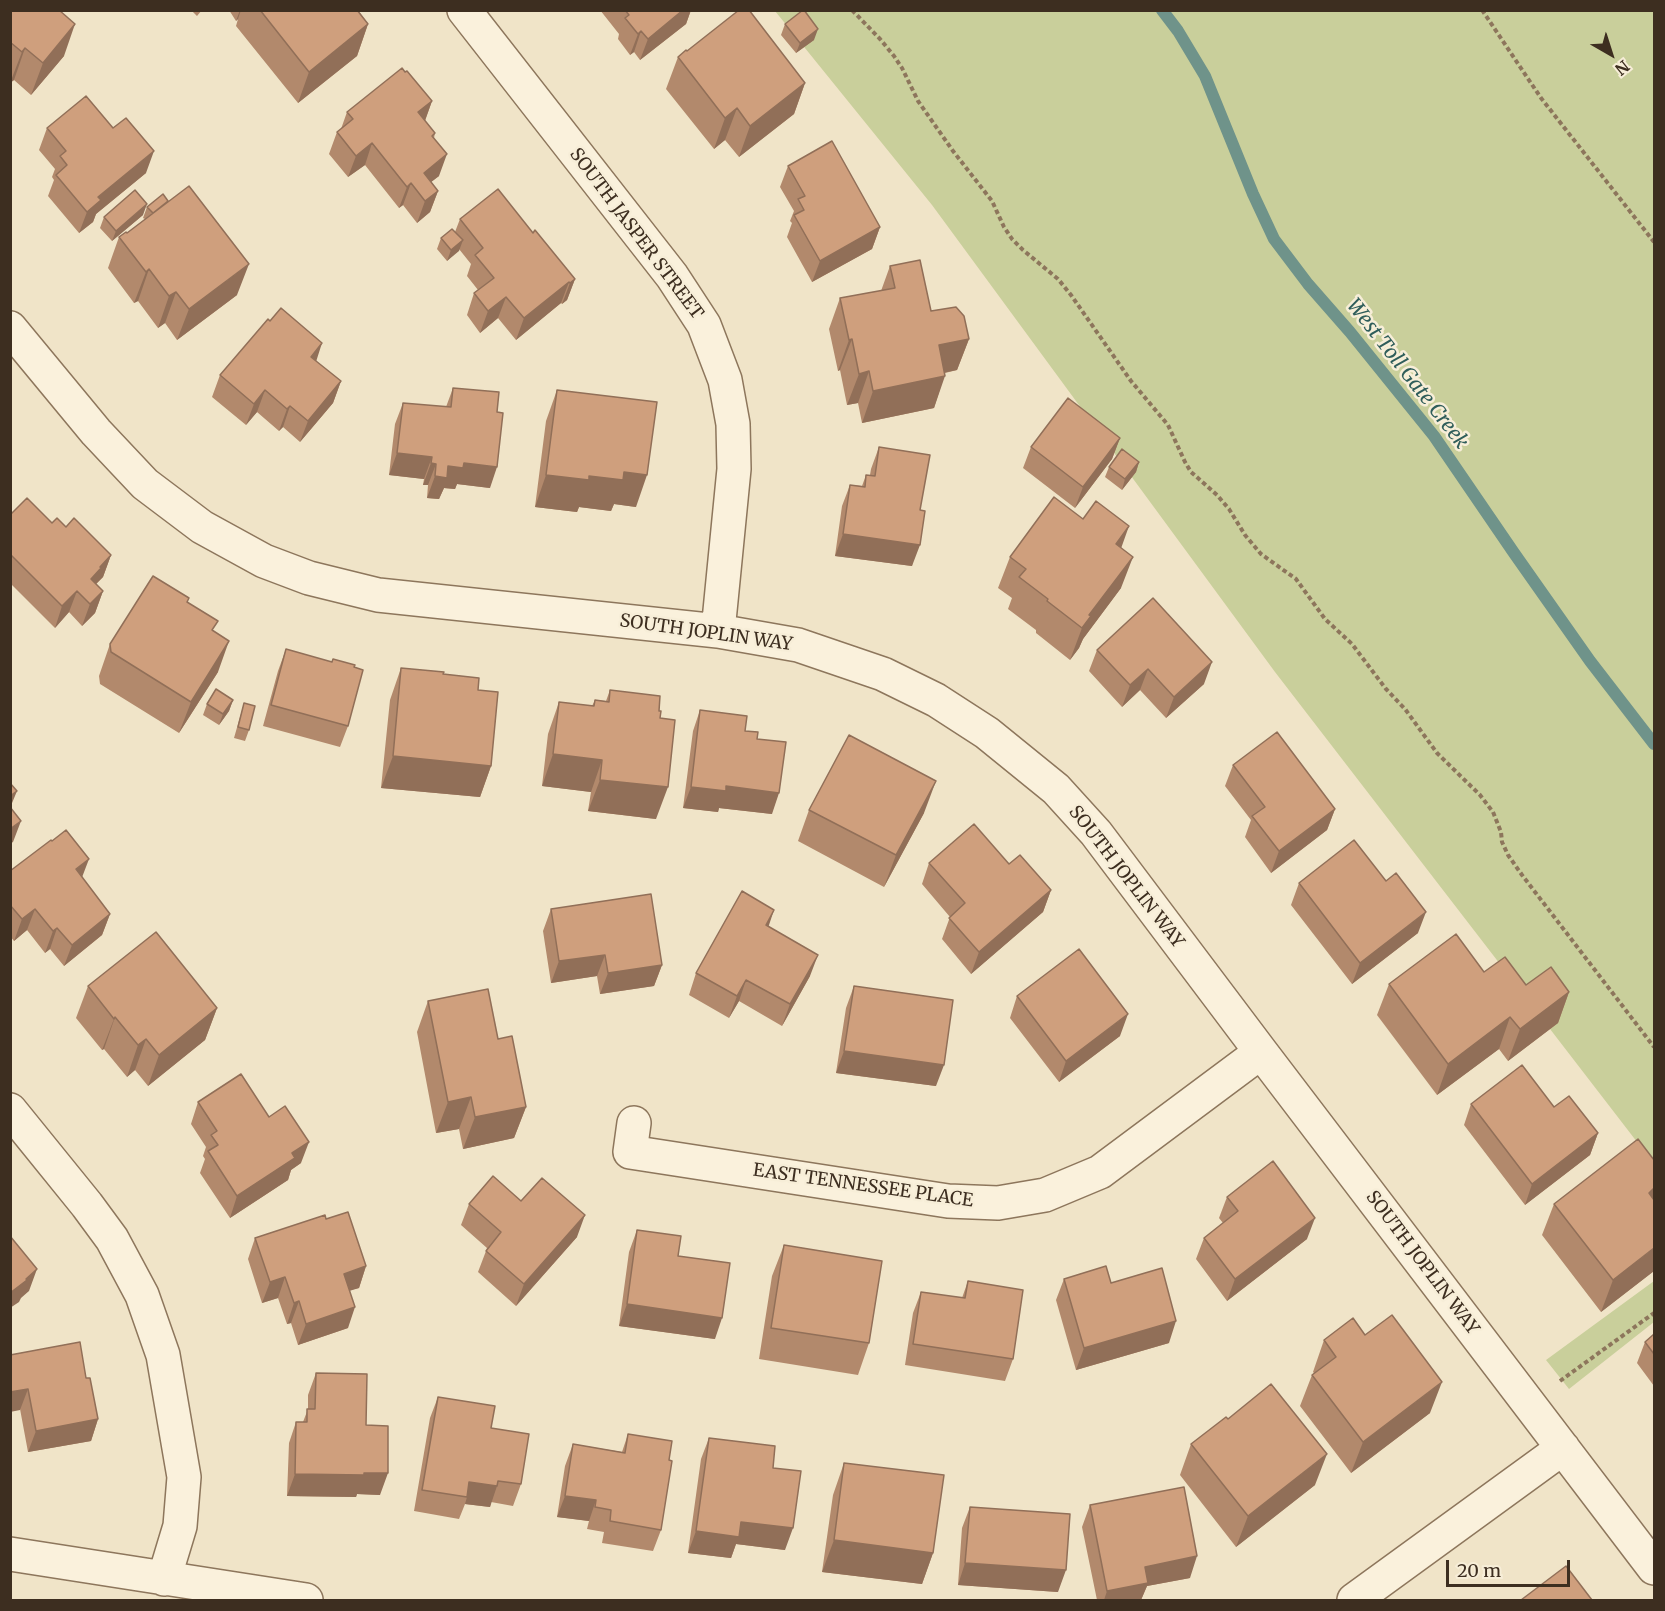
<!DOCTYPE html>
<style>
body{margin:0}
#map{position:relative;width:1665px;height:1611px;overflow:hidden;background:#f0e4c8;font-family:Merriweather,serif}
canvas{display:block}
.frame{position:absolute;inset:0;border:12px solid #3d2e20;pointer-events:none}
.north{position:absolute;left:1581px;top:24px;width:60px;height:60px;-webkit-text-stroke:4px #f7eed8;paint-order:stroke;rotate:141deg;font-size:16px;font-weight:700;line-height:24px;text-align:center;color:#3d2e20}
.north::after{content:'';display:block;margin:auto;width:21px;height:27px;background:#3d2e20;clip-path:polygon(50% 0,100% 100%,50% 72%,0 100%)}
.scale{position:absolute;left:1446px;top:1560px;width:124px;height:27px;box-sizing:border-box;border:3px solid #3d2e20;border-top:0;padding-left:8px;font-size:18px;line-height:21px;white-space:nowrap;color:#3d2e20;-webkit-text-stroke:4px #f7eed8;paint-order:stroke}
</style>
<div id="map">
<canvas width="1665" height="1611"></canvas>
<div class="frame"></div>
<div class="north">N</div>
<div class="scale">20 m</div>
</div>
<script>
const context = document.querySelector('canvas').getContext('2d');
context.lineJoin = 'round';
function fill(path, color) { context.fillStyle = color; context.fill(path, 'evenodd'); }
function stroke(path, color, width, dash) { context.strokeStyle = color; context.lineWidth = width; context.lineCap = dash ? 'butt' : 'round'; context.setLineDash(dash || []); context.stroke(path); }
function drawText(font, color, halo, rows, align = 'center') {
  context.font = font + ' Merriweather,serif'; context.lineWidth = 5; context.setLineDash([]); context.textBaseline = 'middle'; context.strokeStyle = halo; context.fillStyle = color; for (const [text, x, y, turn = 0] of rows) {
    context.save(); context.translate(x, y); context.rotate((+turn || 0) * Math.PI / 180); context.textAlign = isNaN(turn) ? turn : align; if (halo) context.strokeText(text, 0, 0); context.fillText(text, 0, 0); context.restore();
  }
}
fill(new Path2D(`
 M775,11h879v1153l-379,-492 -343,-467z
 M1654,1281v41l-85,67 -23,-29z`), '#c9cf9b');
stroke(new Path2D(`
 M1162,10l16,21 27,45 48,118 21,45 34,45 42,48 84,104 80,117 76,108 64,83`), '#6f938a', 12);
const minor = new Path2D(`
 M464,10l208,266 32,49 21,55 8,44 1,45 -16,162
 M10,328l86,104 49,52 57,43 62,34 45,17 69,17 340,36 80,14 85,29 53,26 51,33 69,56 40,44 165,219 393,516
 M10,1110l77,95 25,34 30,56 21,60 21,122 -4,49 -16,53
 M634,1123l-4,29 318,49 50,2 47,-8 55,-23 161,-120
 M10,1554l296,46
 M1354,1600l209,-152`);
stroke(minor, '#8d765c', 36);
stroke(new Path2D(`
 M852,10l28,29 14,17 8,12 16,33 35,50 39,50 12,26 8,12 11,11 35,29 13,16 60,86 37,44 17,37 6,10 26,23 12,14 16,26 16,19 35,25 29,40 27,25 34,45 19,20 32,44 43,42 13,17 8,20 1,10 6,13 14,20 132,172
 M1482,10l59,88 113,144
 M1560,1381l94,-68`), '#8d765c', 4, [4.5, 3]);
stroke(minor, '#faf1dc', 33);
fill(new Path2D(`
 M10,10l54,46 -33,39 -17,-15 -4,3z
 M191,10h11l-5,6z
 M229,10h129l10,14 -11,32 -59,47 -62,-77 2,-7 -2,2z
 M600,10h91l-5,14 -46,36 -6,-8 -4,3 -12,-16 1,-5z
 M785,24l29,16 -18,13 -15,-18z
 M687,51l118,32 -11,31 -55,43 -14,-17 -11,9 -48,-60 12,-32z
 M432,101l-7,20 10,12 -1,5 5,38 -8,6 7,9 -8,21 -13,11 -14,-18 -4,3 -34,-43 -17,12 -19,-23 8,-22 4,-3 6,-17z
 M47,128l99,45 -50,41 -3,8 -14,11 -31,-37 6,-16 -2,-3 3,-8 -16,-19z
 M788,166l92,61 -8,22 -60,33 -25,-45 5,-14 -2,-2 4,-10 -14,-24z
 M147,207l90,88 -60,45 -12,-17 -7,5 -20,-27 -4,2 -26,-35 11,-31 8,-4 18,-14 -2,-1z
 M143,215l-31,26 -12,-13 4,-11z
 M460,219l73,14 42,46 -8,21 -5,4 -1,-1 -45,37 -18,-22 -18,15 -13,-18 7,-22 4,-3 -11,-14 4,-12 -12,-15 -12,12 -10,-12 4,-11 14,-6z
 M890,266l41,45 38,28 -12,31 -12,3 -11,35 -72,15 -4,-20 -11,2 -7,-35 -2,1 -9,-42 11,-31 41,-7z
 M316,361l25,20 -8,22 -33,39 -17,-15 -4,4 -22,-19 -11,13 -34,-28 8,-22z
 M453,388l37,100 -33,-4 -2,5 -11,-1 -5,11 -12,-1 1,-13h-5l1,-6 -35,-4 6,-51 8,-21 43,4z
 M557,390l79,117 -22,-3 -3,7 -32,-4 -2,5 -42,-5 11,-86z
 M1120,438l-8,21 -37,49 -52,-40 8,-21z
 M879,447l41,63 -8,56 -77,-10 7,-50 8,-21 12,1 4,-11h4l1,-6z
 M1139,462l-3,10 -14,18 -17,-13 4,-10z
 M10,515l56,12 45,28 -8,22 -7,7 7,7 -8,22 -13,13 -13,-14 -14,16 -45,-45z
 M1121,548v40l-38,51 -4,9 -9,12 -34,-27v-3l-28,-21 4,-11 -14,-10 12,-31z
 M187,602l27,29 4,41 -39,61 -79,-49 -1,-8 11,-32z
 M286,649l62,77 -8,21 -77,-21 15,-55z
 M1097,650l107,34 -38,34 -26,-28 -18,17 -33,-36z
 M401,668l42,6 35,16 13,76 -11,31 -99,-9 9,-88z
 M610,690l49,21 1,7 -4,101 -68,-8 3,-19 -49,-6 6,-52 11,-32 33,4 3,-6 11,1z
 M233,700l-4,11 -10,14 -16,-10 4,-11z
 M244,703l5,27 -4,11 -11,-3z
 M700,710l45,21 12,8 15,75 -53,-6 -1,4 -35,-4 10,-77z
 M1233,765l102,44 -8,21 -56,43 -26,-36 6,-17 -26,-34z
 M809,810l115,3 -40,74 -86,-46z
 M929,863l80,1 42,26 -8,22 -72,62 -29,-35 8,-22 -28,-33z
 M10,871l72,6 28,37 -8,21 -38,31 -14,-17 -5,4 -18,-23 -13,11 -4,-5z
 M1299,883l119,50 -66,51 -61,-79z
 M551,909l111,56 -8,21 -54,8 -3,-18 -46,7 -8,-52z
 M768,926l42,50 -28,50 -43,-25 -10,17 -40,-23 7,-22z
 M1484,972l42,13 43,7 -11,31 -50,38 -9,-12 -62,46 -60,-80 12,-31z
 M88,986l129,22 -12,32 -57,46 -13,-16 -8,7 -23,-28 -2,1 -26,-32z
 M854,986l82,100 -100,-13 10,-65z
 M1017,996l103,40 -61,46 -49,-64z
 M428,1001l70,38 28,68 -12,31 -51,11 -4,-20 -23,4 -19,-101z
 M198,1102l71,15 32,46 -10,7 -3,10 -58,38 -30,-45 5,-14 -2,-3 3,-9 -15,-23z
 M1471,1104l83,3 44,26 -8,22 -65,50 -61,-80z
 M1227,1197l80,42 -80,62 -31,-42 8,-21 19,-15 -4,-5z
 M521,1201l56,36 -61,69 -38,-34 8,-21 1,-3 -26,-23 8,-21z
 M1554,1204l100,67 -53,41 -59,-77z
 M326,1219l40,47 -7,22 -9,2 -2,38 -50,17 -7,-22 -4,1 -9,-26 -16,5 -14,-44 7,-21z
 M637,1230l41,26 37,83 -96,-13 10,-74z
 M784,1245l85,98 -11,32 -99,-16 13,-83z
 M1064,1279l47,4 58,60 -93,27 -20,-70z
 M968,1281l45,78 -8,22 -100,-16 8,-52 8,-21 41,6z
 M1654,1334v52l-17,-23 8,-21z
 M1324,1340l106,73 -79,60 -51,-67 12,-31 2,-2 -1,-1z
 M10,1355l76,23 12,41 -7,22 -63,11z
 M316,1373l50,52 14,70 -23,-1 -1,3 -69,-1 2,-53 7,-21h7l5,-13v-14z
 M438,1397l53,31 30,56 -8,22 -22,-4 -1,5 -25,-3 -6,15 -45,-8 16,-93z
 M1228,1419l87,66 -79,62 -56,-72 11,-31z
 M628,1434l41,26 -8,70 -8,21 -51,-8 2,-11 -17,-3 2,-8 -32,-4 8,-51 8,-22 49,8z
 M709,1438l64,30 12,82 -49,-6 -5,14 -43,-5 13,-94z
 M844,1463l89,90 -11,31 -100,-12 11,-77z
 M1090,1505l100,73 -43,8 -6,14h-44l-15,-73z
 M970,1507l88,85 -100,-7 4,-57z`), '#b2896c');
fill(new Path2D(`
 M240,10h1l-3,9 -2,2z
 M683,10h8l-5,14 -46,36 8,-21z
 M75,24l-11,32 -33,39 12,-32z
 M368,24l-11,32 -59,47 11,-31z
 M818,29l-4,11 -18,13 4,-10z
 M641,31l-7,21 -4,3 8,-21z
 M25,48l-11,32 -4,3 12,-31z
 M805,83l-11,31 -55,43 11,-31z
 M432,101l-8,22 -6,-11z
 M737,108l-12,32 -11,9 11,-31z
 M372,143l-7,22 -17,12 8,-21z
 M154,151l-8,22 -50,41 -3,8 -14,11 8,-21 11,-15z
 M447,154l-8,22 -21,16 6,-19z
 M411,183l-8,22 -4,3 8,-21z
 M438,191l-8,21 -13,11 8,-22z
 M147,204l-4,11 -31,26 4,-10z
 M880,227l-8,22 -60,33 8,-21z
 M463,240l-4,11 -12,10 4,-11z
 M249,264l-12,31 -60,45 12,-31z
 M149,269l-11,32 -4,2 12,-31z
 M575,279l-8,21 -5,4 8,-21z
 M569,282l-8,21 -45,37 8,-22z
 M176,292l-11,31 -7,5 11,-32z
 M506,297l-8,21 -18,15 8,-22z
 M852,339l-12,31 -2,1 11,-31z
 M969,339l-12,31 -29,6 11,-31z
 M322,343l-7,22 -4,-8z
 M869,371l-11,32 -11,2 12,-31z
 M945,376l-11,32 -72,15 11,-32z
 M341,381l-8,22 -33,39 8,-21z
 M265,390l-8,22 -11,13 8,-21z
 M290,406l-7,21 -4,4 8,-22z
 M1120,438l-8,21 -37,49 8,-21z
 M397,453l35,4 -8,22 -35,-4z
 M1139,462l-3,10 -14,18 3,-11z
 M431,463l5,1 -8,21h-5z
 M464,463l33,4 -7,21 -33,-4 -2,5 -11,-1 -5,11 -12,-1 8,-22 13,-10z
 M624,472l23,3 -11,32 -22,-3 -3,7 -32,-4 -2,5 -42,-5 11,-32 43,1z
 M1129,526l-11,31 -2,-13z
 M843,534l77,11 -8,21 -77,-10z
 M111,555l-8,22 -8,8 -4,-6 9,-12z
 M1133,557l-12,31 -38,51 -4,9 -9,12 12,-32 7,-13z
 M77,591l-8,21 -14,16 7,-22z
 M103,591l-8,22 -13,13 8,-22z
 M229,641l-11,31 -39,61 12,-31z
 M1212,662l-8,22 -38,34 8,-21z
 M1148,669l-8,21 -18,17 8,-22z
 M233,700l-4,11 -10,14 4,-11z
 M553,754l49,6 -11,32 -49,-6z
 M393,756l98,10 -11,31 -99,-9z
 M600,780l68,7 -12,32 -68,-8z
 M936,781l-12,32 -40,74 12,-32z
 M726,786l53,7 -7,21 -53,-6 -1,4 -35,-4 8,-21z
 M17,791l-7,17v-12z
 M1335,809l-8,21 -56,43 8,-22z
 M21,821l-8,21 -3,2v-15z
 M89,859l-8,21 -5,-11z
 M1051,890l-8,22 -72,62 8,-22z
 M35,909l-8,21 -13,11 8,-22z
 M774,910l-7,21 -1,-6z
 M1426,912l-8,21 -66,51 8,-21z
 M110,914l-8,21 -38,31 8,-21z
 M57,928l-7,21 -5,4 8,-22z
 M605,955l-8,21 -46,7 8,-22z
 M818,955l-8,21 -28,50 8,-22z
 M662,965l-8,21 -54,8 8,-21z
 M746,980l-7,21 -10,17 8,-22z
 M1569,992l-11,31 -50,38 12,-32z
 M217,1008l-12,32 -57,46 11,-31z
 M1128,1014l-8,22 -61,46 7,-21z
 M115,1017l-11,32 -2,1 12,-31z
 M1510,1017l-11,32 -62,46 11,-31z
 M146,1039l-11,31 -8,7 11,-32z
 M844,1051l100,14 -8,21 -100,-13z
 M471,1097l-12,32 -23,4 12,-31z
 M526,1107l-12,31 -51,11 12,-32z
 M1598,1133l-8,22 -65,50 7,-21z
 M309,1142l-8,21 -10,7 -3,10 -58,38 7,-22 55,-43z
 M1654,1188v22l-5,-17z
 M585,1215l-8,22 -61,69 8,-22z
 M1315,1218l-8,21 -80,62 8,-22z
 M1654,1248v23l-53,41 12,-32z
 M366,1266l-7,22 -23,7 8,-21z
 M37,1269l-8,22 -8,7 -2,4 -9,6v-15z
 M285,1277l-7,21 -16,5 8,-21z
 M299,1301l-8,22 -4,1 7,-21z
 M627,1304l95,14 -7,21 -96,-13z
 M355,1307l-7,21 -50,17 8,-21z
 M1176,1321l-7,22 -93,27 8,-22z
 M1442,1382l-12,31 -79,60 12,-31z
 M28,1389l-8,21 -10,2v-20z
 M98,1419l-7,22 -63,11 8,-21z
 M1327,1454l-12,31 -79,62 12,-31z
 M364,1473h24l-8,22 -23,-1 -1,3 -69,-1 8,-22z
 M469,1482l28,4 -7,21 -25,-3 2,-7z
 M565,1496l31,4 -7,21 -32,-4z
 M741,1522l52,6 -8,22 -49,-6 -5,14 -43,-5 8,-22z
 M834,1540l99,13 -11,31 -100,-12z
 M1197,1556l-7,22 -43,8 -6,14h-37l3,-9 38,-24z
 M965,1563l101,7 -8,22 -100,-7z`), '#916f58');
const building = new Path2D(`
 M10,10h49l16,14 -32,39 -18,-15 -3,4 -12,-10z
 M260,10h97l11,14 -59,48z
 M625,10h58l-35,29 -7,-8 -3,3 -13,-16 4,-3z
 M739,10h10l56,73 -55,43 -13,-18 -12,10 -47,-61 8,-7 1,1z
 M803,10h1l14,19 -18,14 -15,-19z
 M402,68l3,4 2,-1 25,30 -14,11 17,21 -3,3 15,18 -23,19 14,18 -13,10 -14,-18 -4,4 -35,-44 -16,13 -19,-24 16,-13 -6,-7z
 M86,96l27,32 13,-10 28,33 -56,46 3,3 -14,12 -31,-37 11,-10 -7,-9 6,-5 -19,-23z
 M832,141l48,86 -60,34 -26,-46 10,-5 -6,-11 7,-3 -17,-30z
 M189,186l60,78 -60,45 -13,-17 -7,4 -20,-27 -3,3 -27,-35 7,-5 1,1z
 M498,189l35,44 2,-3 40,49 -5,4 -1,-1 -45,36 -18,-21 -18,14 -14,-18 20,-15 -19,-23 8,-7 -23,-29z
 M135,190l12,14 -31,27 -12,-14z
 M163,194l5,7 -15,12 -6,-6z
 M452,229l11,11 -12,10 -10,-12z
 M920,260l11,51 25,-4 8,9 5,23 -30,6 6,31 -72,15 -4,-20 -10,3 -7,-35 -3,1 -9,-42 55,-10 -5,-22z
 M281,308l41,35 -11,14 30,24 -33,40 -18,-15 -3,3 -22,-19 -11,14 -34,-29 48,-56 2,2z
 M453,388l46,4 -2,20 6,1 -6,54 -33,-4 -1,5 -15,-2 -1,12 -12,-2 1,-12 -5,-1 1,-6 -35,-4 6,-50 48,4z
 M557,390l100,12 -10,73 -23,-3 -1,8 -34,-4v4l-43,-5z
 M1068,398l52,40 -37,49 -52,-40z
 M879,447l51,8 -10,55 5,1 -5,34 -77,-11 7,-49 15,2 1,-12 9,1z
 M1122,449l17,13 -14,17 -16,-12z
 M1054,497l29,22 13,-18 33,25 -13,18 17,13 -44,58 2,1 -9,12 -35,-27 1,-2 -29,-22 7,-8 -16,-12z
 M27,498l25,25 5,-5 9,9 8,-9 37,37 -11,12 1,1 -10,11 12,12 -13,13 -13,-13 -15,15 -52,-52v-39z
 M153,576l36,22 -2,4 31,19 -6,9 17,11 -38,61 -80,-50 -1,-8z
 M1153,598l59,64 -38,35 -26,-28 -18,16 -33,-35z
 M286,649l46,13 1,-3 22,6 -1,2 9,3 -15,56 -77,-21z
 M401,668l43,4 -1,2 36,4 -1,12 20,2 -7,74 -98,-10z
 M216,689l17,11 -10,14 -16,-10z
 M610,690l50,6 -1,15h2l-1,7 15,2 -7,67 -68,-7 2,-20 -49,-6 6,-52 35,4 1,-6 14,2z
 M244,703l11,3 -6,24 -11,-3z
 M700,710l47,6 -2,15 13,1 -1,7 29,3 -7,51 -53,-7v5l-35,-4z
 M1277,732l58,77 -56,42 -27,-35 13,-9 -32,-42z
 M849,735l87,46 -40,74 -87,-45z
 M10,783l7,8 -7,5z
 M10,807l11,14 -11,8z
 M974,824l35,40 11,-9 31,35 -72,62 -30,-34 16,-15 -36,-40z
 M66,830l23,29 -13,10 34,45 -38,31 -15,-17 -4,3 -18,-22 -13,10 -12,-14v-34l41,-31 1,1z
 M1354,840l32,41 10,-8 30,39 -66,51 -61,-80z
 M742,891l32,19 -8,15 52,30 -28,49 -44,-24 -9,16 -41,-23z
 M651,894l11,71 -54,8 -3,-18 -46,6 -8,-52z
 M156,932l61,76 -58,47 -13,-16 -8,6 -23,-28 -1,2 -26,-33z
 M1456,934l28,38 21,-15 21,28 25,-18 18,25 -49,37 -10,-12 -62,47 -59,-80z
 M1079,949l49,65 -62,47 -49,-65z
 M854,986l99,14 -9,65 -100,-14z
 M488,989l10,50 14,-3 14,71 -51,10 -4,-20 -23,5 -20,-101z
 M1522,1065l32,42 15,-11 29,37 -66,51 -61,-80z
 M241,1074l28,43 16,-11 24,36 -17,11 3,5 -58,38 -29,-45 10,-6 -7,-10 6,-4 -19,-29z
 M1638,1139l16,21v28l-5,5 5,7v48l-41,32 -59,-76z
 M1273,1161l42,57 -80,61 -31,-41 34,-27 -11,-14z
 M493,1176l28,25 21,-23 43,37 -61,69 -38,-33 15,-19 -32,-28z
 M348,1212l18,54 -22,8 11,33 -49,17 -7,-23 -5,2 -9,-26 -15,5 -15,-44 70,-23 1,4z
 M637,1230l44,6 -3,20 52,7 -8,55 -95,-14z
 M10,1236l27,33 -11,10 1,1 -17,13z
 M784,1245l98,16 -13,82 -98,-15z
 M1106,1266l5,17 51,-15 14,53 -92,27 -20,-69z
 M968,1281l55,9 -10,69 -100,-15 8,-52 44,6z
 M1392,1315l50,67 -79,60 -51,-67 24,-18 -12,-17 29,-22 12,17z
 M1654,1334v20l-9,-12z
 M80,1342l6,36h4l8,41 -62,12 -8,-42 -18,3v-37z
 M316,1373l51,1 -1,51 22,1v47h-24v2l-69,-1 1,-52h11v-13h8z
 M1271,1384l56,70 -79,62 -57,-72 35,-27 2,2z
 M438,1397l57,9 -4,22 38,6 -8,50 -23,-3 -1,5 -28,-4 -2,15 -45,-7z
 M628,1434l44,7 -3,19 3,1 -11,69 -51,-9 1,-11 -16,-3 1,-7 -31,-4 8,-52 52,9z
 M709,1438l66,8 -2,22 28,3 -8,57 -52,-6 -2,15 -43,-6z
 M844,1463l100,12 -11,78 -99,-13z
 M1184,1487l13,69 -52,11 3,16 -41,8 -17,-86z
 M970,1507l100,7 -4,56 -101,-7z
 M1566,1566l26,34h-71z`);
fill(building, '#cf9f7d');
stroke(building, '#916f58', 1.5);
drawText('18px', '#3d2e20', '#f7eed8', [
 ["SOUTH JASPER STREET",636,234,53],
 ["SOUTH JOPLIN WAY",706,633,8],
 ["SOUTH JOPLIN WAY",1126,877,52],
 ["EAST TENNESSEE PLACE",863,1186,8],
 ["SOUTH JOPLIN WAY",1422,1263,53]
]);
drawText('italic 20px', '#2f5d5a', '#f7eed8', [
 ["West Toll Gate Creek",1407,374,52]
]);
</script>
